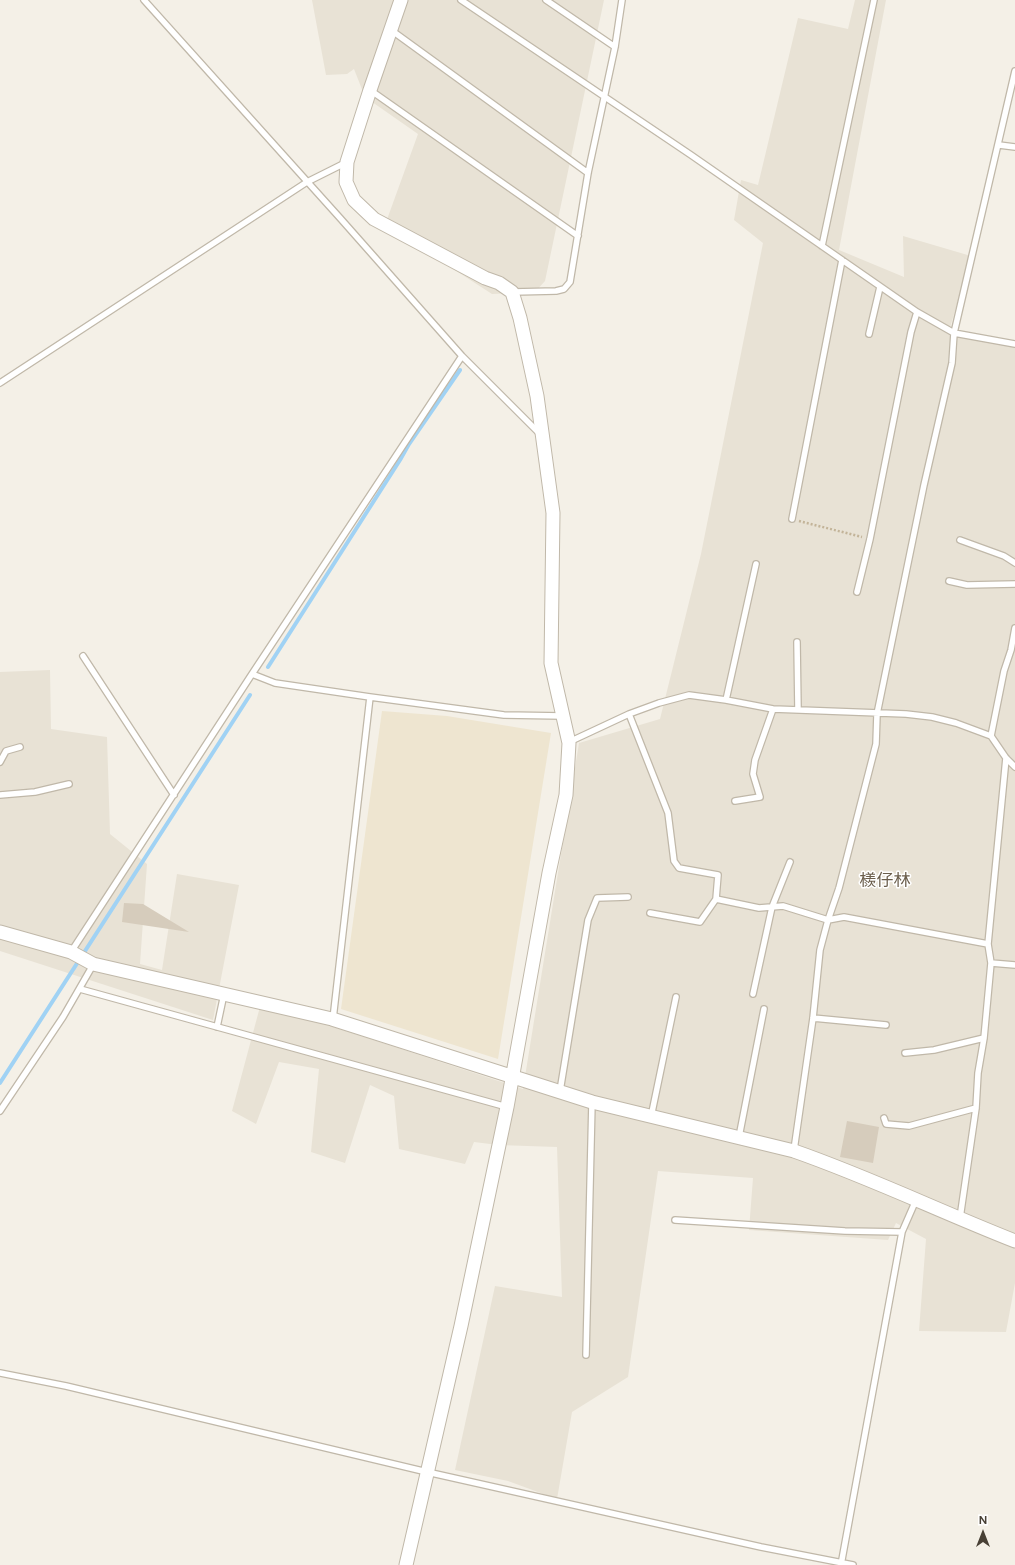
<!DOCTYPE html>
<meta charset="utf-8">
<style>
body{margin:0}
#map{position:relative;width:1015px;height:1565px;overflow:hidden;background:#f4f0e7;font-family:Figtree,sans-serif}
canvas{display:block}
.north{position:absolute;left:963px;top:1513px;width:40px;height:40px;-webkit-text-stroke:3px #fff;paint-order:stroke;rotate:0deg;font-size:11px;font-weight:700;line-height:16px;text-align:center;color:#484035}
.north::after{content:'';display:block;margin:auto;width:14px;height:18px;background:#484035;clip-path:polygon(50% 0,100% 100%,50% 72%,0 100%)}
</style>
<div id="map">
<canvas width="1015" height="1565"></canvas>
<div class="north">N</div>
</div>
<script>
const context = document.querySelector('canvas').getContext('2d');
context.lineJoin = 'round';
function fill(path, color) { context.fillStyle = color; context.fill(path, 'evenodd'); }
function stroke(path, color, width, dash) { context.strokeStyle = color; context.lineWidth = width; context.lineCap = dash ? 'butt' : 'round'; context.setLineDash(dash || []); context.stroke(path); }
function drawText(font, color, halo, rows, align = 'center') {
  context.font = font + ' Figtree,"Noto Sans TC",sans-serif'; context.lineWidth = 3; context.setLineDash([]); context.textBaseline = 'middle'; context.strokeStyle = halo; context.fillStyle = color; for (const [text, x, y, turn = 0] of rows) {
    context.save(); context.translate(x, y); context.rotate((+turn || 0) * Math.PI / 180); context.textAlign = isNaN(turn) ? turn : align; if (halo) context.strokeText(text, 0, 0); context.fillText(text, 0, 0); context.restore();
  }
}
fill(new Path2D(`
 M312,0h292l-59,281 -10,11 -43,2 -107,-69 33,-91 -53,-37 -11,-28 -7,5 -21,1z
 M855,0h31l-47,250 65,27 -1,-41 68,20 -22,75 66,13v939l-9,49 -87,-1 7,-92 -30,-16 -8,17 -139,-10 4,-52 -95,-7 -30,206 -56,35 -15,87 -49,-18 -53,-11 40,-184 67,11 -5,-150 -59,-2 -24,-3 -9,22 -66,-15 -5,-53 -24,-11 -25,78 -34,-11 8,-83 -40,-7 -23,62 -24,-13 29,-108 262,86 56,-346 81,-24 41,-165 62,-311 -29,-23 7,-40 17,5 40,-167 50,11z
 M50,670l1,59 56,8 3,97 37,30 -7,100 22,6 15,-96 62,11 -26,135 -213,-69v-279z`), '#e8e2d5');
fill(new Path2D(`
 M382,711l65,5 104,17 -53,326 -157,-50z`), '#eee5d0');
stroke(new Path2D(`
 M268,667l132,-207 9,-16 51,-74
 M0,1083l250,-388`), '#a0d2f4', 4);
fill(new Path2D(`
 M124,903l19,1 46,28 -67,-10z
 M847,1121l32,6 -6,36 -33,-6z`), '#d6ccbc');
const service = new Path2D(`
 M144,0l196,218 122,138 77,77
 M461,0l230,155 226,157 37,21 61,11
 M546,0l69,47
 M391,30l197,143
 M370,90l208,146
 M999,145l16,2
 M822,246l52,-246
 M513,292l43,-1 8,-2 6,-7 18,-109 27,-126 7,-47
 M869,334l11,-47
 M0,383l307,-201 40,-20
 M792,519l50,-259
 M960,540l44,16 11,7
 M949,581l18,4 48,-1
 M857,592l13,-53 41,-207 6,-20
 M797,642l1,68
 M83,656l91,139
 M252,674l23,9 95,14 134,18 59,1
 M726,700l30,-136
 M629,714l39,99 6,48 5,7 39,7 -2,24 43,9 24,-2 45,14 16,-3 144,27
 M991,736l13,-65 7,-21 4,-22
 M569,742l60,-28 30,-11 30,-8 37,5 47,9 133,5 26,3 24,6 35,13 15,22 9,9
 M0,762l6,-11 14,-4
 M0,795l35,-3 34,-8
 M735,801l25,-4 -7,-23 2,-14 18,-51
 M650,913l50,9 16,-23
 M71,952l181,-278 210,-318
 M991,963l24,2
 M80,989l427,118
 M753,994l19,-87 18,-45
 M813,1018l73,7
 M333,1019l37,-322
 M217,1027l7,-33
 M905,1053l29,-3 50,-12
 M560,1091l28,-171 9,-22 31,-1
 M0,1111l63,-94 30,-52
 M651,1117l25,-120
 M884,1118l2,6 23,2 67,-18
 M739,1137l25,-128
 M794,1150l19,-132 7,-68 8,-30 11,-32 37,-144 1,-30 47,-229 28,-122 2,-30 61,-262
 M960,1218l16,-110 2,-35 6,-35 7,-75 -3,-19 18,-186
 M675,1220l170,11 57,1
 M586,1355l6,-253
 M0,1373l66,13 361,86 334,75 92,18
 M841,1565l61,-333 14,-32`);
const tertiary = new Path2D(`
 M401,0l-31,90 -23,72 -1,20 8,18 20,19 111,59 14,5 13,9 8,26 17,78 16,117 -2,150 18,80 -3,52 -17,78 -42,234 -46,219 -55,239
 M0,932l71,20 22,12 239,55 260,83 202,49c75,26 147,61 221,90`);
stroke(service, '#c0b8a9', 8);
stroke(tertiary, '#c0b8a9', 15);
stroke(new Path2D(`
 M799,521l63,16`), '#c3b499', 2.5, [2, 2]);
stroke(service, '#fff', 5.5);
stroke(tertiary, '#fff', 13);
drawText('17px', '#6b5e4c', '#fff', [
 ["檨仔林",885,881]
]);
</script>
